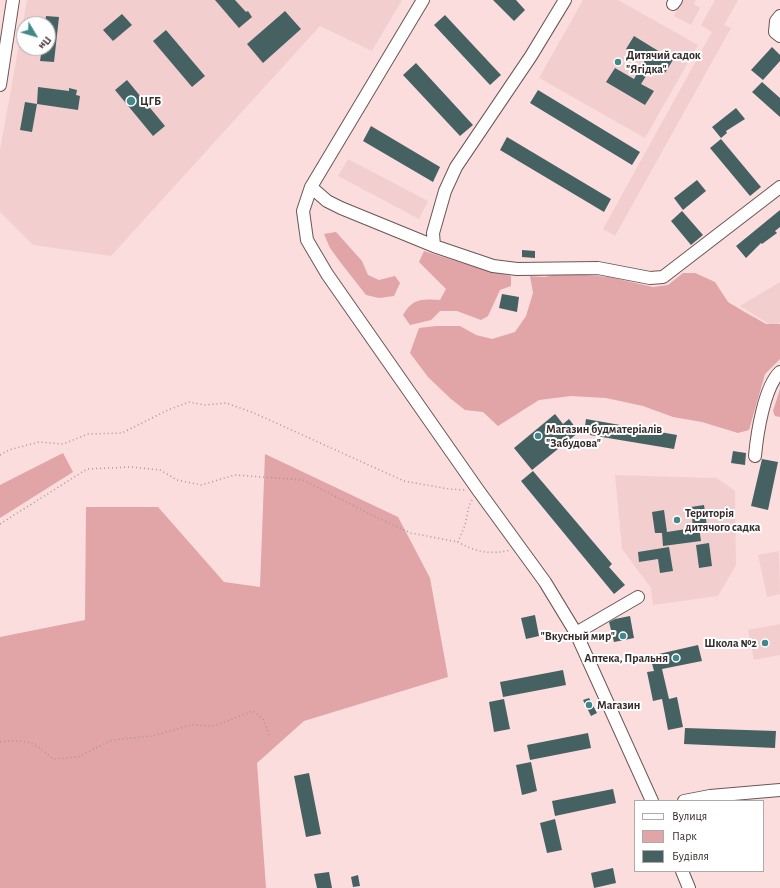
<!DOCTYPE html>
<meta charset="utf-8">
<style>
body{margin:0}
#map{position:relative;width:780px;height:888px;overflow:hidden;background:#fbddde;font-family:"Alegreya Sans",sans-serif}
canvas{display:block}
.legend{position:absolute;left:634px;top:800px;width:130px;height:72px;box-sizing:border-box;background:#fff;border:1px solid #afaaaa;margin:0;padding:5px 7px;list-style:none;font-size:12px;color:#362b2b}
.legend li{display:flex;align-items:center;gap:8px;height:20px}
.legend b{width:20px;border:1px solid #afaaaa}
.north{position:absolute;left:16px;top:16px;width:40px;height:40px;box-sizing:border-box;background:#fff;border:1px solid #afaaaa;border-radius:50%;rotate:128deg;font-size:11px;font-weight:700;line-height:16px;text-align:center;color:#362b2b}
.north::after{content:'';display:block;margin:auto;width:14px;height:18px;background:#40888a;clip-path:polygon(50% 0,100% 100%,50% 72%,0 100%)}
</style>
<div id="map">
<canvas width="780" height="888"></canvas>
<ul class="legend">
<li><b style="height:5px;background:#fff"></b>Вулиця</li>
<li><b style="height:11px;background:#e1a4a7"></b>Парк</li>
<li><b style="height:11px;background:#466162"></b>Будівля</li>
</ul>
<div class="north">Пн</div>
</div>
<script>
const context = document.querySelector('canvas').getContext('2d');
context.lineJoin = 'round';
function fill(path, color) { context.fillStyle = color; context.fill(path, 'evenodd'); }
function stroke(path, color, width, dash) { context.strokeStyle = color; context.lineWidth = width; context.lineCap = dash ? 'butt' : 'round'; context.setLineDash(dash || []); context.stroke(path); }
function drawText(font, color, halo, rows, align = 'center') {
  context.font = font + ' "Alegreya Sans",sans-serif'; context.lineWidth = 4; context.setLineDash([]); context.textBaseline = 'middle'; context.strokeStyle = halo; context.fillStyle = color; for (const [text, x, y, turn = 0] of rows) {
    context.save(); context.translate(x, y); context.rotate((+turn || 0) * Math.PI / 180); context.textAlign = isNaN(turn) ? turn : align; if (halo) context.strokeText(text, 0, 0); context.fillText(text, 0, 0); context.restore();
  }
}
fill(new Path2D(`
 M27,0h375l-30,51 -52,-25 -209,230 -78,-11 -33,-33v-62zM24,24h24v24h-24z
 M583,0h35l80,45 -53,93 -106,-60z
 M683,0h13l-2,4 6,4 -9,17 -17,-9z
 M715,0h23l-14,25 7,3 -116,208 -12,-7 109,-197 -11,-7z
 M348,159l80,42 -9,18 -81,-43z
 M780,282v40l-6,5 -34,-21z
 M615,475l102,3 18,13 1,74 -18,31 -65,9 -2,-17 -29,-39z
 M779,551l1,43 -13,3 -9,-42z
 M780,624v31l-26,5 -6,-30z`), '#f3cecf');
fill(new Path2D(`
 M336,232l26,29 6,14 11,5 16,-4 5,7 -6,13 -15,2 -13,-3 -25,-32 -11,-15 -6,-14z
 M424,251l57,18 30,7v10l-11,4 -12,26 -7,4 -24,-9h-17l-9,9 -21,5 -7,-10c10,-17 19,-16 37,-15l6,-11 -27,-27z
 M561,273l48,4 44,10 15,-2 15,-12h12l20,9 13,20 15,9 23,13h14v35l-15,15 -16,56 -11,3 -36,-11 -29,-5 -30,-11 -37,-8 -35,-2 -32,4 -41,26 -15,-14 -18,-2 -14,-11 -23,-22 -18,-24 9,-25 17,-2h24l16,9 16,4 23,-7 11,-16 7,-23 -3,-17 15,1z
 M780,389v28l-5,-1 -2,-5z
 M63,453l10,19 -73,46v-33z
 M265,454l133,63 32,61 18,99 -144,44 -47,42 9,125h-266v-251l85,-17 1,-113h72l66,75 36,5z`), '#e1a4a7');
fill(new Path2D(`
 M215,0h20l11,12 2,-1 4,6 -13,11z
 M493,0h23l9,10 -11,11z
 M285,11l16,18 -38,34 -16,-19z
 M122,14l10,11 -19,16 -10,-11z
 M445,15l56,60 -11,10 -56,-60z
 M46,16l13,1 -5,45 -14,-1 2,-13h6v-24h-3z
 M166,30l39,46 -13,11 -39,-46z
 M634,36l39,24 -8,13 -12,-8 -12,19 13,7 -9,14 -39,-23 9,-14 19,11 11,-19 -19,-11z
 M772,47l8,8v6l-17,19 -12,-10z
 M416,63l57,62 -13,11 -57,-61z
 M127,80l38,46 -12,10 -38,-46z
 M762,82l18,16v19l-28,-25z
 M38,87l31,4v-3l8,2 -1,5 4,1 -2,14 -41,-6z
 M538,90l102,62 -8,13 -102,-62z
 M25,102l12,2 -5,28 -12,-2z
 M736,108l9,11 -19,12 1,2 -6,5 -9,-11z
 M371,126l69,41 -7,15 -70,-41z
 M507,137l104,62 -7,13 -104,-62z
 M721,139l40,48 -11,9 -40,-48z
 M697,180l9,11 -23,19 -9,-12z
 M780,210v17l-5,4 2,2 -15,11 -1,-1 -15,15 -10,-12z
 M682,211l21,24 -12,10 -20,-24z
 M522,250l13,1v7l-13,-1z
 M502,294l17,3 -2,15 -18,-4z
 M555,414l8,10 6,-5 10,13 -47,38 -18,-22z
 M586,419l91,16 -3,14 -90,-15z
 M733,451l13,2 -1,12 -14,-2z
 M762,459l16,3 -10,48 -17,-4z
 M533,471l79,93 -3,3 16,18 -11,9 -93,-113z
 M704,505l3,21 -8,1 2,14 -38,5 -1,-13h-7l-3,-21 12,-2 3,22 26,-4 -2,-21z
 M709,543l3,23 -13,2 -3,-23z
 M669,547l4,24 -13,2 -2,-14 -19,3 -1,-10z
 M535,615l4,21 -13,3 -5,-21z
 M630,616l4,22 -20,4 -5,-20 6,-3z
 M698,645l4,16 -40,8 7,30 8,-2 6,30 -15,3 -6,-31 -9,2 -6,-29 7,-1 -4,-15z
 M563,670l3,15 -63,12 -3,-15z
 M589,698l8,15 -6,3 -8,-16z
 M504,699l6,30 -16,3 -5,-30z
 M685,728l91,3 -1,17 -91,-4z
 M588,733l3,15 -61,12 -3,-15z
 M531,762l6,29 -15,4 -6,-30z
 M309,773l12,61 -15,3 -12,-61z
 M613,789l3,14 -61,13 -3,-15z
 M555,819l7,31 -15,3 -7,-30z
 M613,868l3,15 -22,5 -3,-15z
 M329,872l3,16h-15l-3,-14z
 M358,875l2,11 -7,1 -2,-10z`), '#466162');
const minor = new Path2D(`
 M423,0l-112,187 -8,24 4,29 20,34 151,216 67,92 31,51 76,168
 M673,4l3,-4
 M780,16l-4,5 -1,11 5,4
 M0,85l13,-85
 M311,187l16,14 14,7 93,38 59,20 24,3 81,-1 52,10 13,-1 117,-90
 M434,246l-1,-13 12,-42 11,-24 75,-111 34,-56
 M755,456c2,-22 9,-69 25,-84
 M576,633l62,-36
 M684,801l26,-5 70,-6
 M682,871l7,17`);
stroke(minor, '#6d5556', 14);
stroke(new Path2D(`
 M0,455l9,-5 30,-8 24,2 25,-10 34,-1 46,-23 21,-8 16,3 21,-2 28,10 150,68 45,8 17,1
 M472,500l-3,6 -4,19 -7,17c17,10 33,13 53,8
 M0,524l87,-55 44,-2 29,3 17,10 24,5 34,-10 68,5 75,38 33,15 47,9
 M0,742c27,-3 33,-1 53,17l25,-2 34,-17 41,-4 38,-11 23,1 39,-15 10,8 7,18`), '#ab9596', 1.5, [1, 3]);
stroke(minor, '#fff', 12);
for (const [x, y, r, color] of [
 [618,62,4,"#40888a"],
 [131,101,5,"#40888a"],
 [538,436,4,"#40888a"],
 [677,520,4,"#40888a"],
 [623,636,4,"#40888a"],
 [765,643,4,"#40888a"],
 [676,658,4,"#40888a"],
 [589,705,4,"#40888a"]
]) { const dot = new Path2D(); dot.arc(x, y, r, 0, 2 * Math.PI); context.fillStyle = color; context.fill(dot); stroke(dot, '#fff', 1.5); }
drawText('bold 12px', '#362b2b', '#fff', [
 ["Дитячий садок",626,55],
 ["\"Ягідка\"",626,69],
 ["ЦГБ",140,101],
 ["Магазин будматеріалів",546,429],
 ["\"Забудова\"",546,443],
 ["Територія",685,513],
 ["дитячого садка",685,527],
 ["\"Вкусный мир\"",615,636,"right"],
 ["Школа №2",757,643,"right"],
 ["Аптека, Пральня",668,658,"right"],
 ["Магазин",597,705]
], 'left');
</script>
